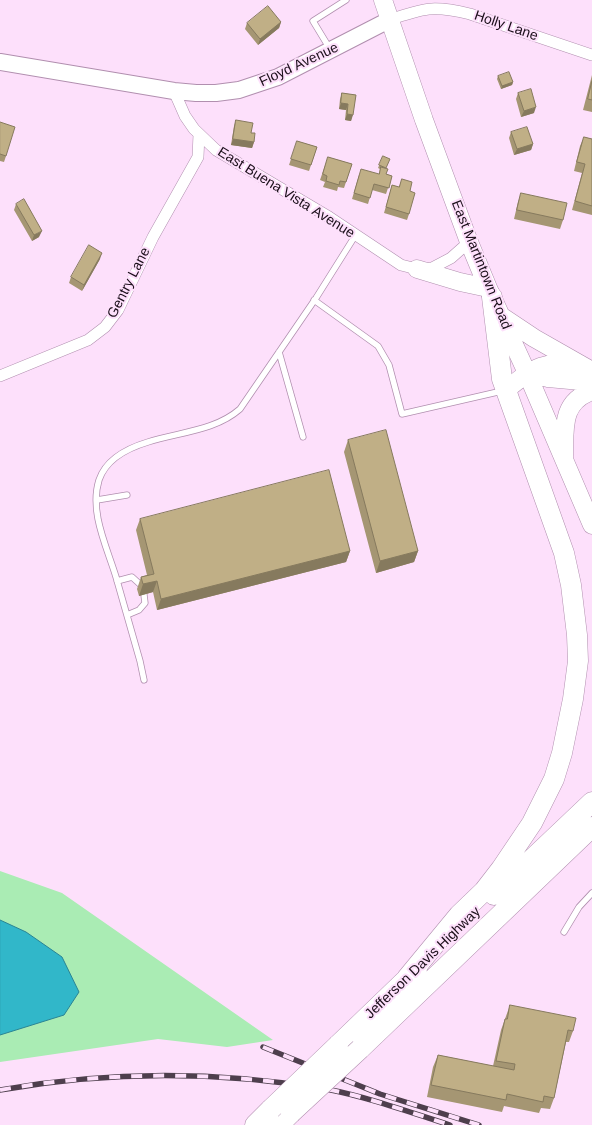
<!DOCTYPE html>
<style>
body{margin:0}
canvas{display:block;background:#fde0fb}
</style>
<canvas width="592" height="1125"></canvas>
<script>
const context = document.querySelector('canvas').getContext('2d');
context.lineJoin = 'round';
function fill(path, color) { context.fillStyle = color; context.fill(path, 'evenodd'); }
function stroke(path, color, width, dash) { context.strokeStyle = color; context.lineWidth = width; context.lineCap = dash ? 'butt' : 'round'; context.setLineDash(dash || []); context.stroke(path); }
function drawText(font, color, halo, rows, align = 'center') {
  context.font = font + ' Arial,sans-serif'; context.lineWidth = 4; context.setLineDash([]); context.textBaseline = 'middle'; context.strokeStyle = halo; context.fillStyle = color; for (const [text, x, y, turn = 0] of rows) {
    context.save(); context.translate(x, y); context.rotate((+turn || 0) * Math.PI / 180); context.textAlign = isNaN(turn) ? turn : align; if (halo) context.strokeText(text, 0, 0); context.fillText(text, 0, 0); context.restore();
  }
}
fill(new Path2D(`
 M0,871l62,22 211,147 -46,7 -69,-8 -158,23z`), '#aaecb4');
const water = new Path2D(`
 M0,920l26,12 36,25 17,35 -15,23 -64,20z`);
fill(water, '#31b7c9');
stroke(water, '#2a8494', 1);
const lane = new Path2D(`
 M330,49l-17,-28 33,-21
 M314,300l64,46 11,19 13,49 100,-23
 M279,352l24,85
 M97,500l30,-5
 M117,581l15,-4 11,10 2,16 -6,7 -12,5
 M144,680l-4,-19c-8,-28 -16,-56 -24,-84 -9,-30 -27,-65 -17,-97 7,-21 29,-32 49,-38 31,-10 67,-11 92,-33l76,-111 39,-62
 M564,932l15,-25 13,-14`);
const street = new Path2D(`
 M389,20c35,-12 44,-15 81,-6l122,41
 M174,91l11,25 9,13 22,21 113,67 72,48 16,4 15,-1 19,-10 18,-16
 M0,376l88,-36 17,-13 13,-17 35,-73 45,-80 1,-23`);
const secondary = new Path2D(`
 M0,62l174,29 22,2h20l23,-3 39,-13 111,-57`);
const primary = new Path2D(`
 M383,0l41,120 45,122 19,46 39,85 65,152
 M417,269l43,13 28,6
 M501,316l33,22 58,33
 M527,373l21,5 44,4
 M506,390c26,-21 39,-33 74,-21
 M564,457c1,-27 -4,-55 28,-66`);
const highway = new Path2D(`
 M494,895l98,-93
 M407,978l52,-63 25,-24 17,-22 31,-46 22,-44 8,-26 11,-54 5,-38 -1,-26 -6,-50 -7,-32 -62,-174 -10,-82
 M338,1045l79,-76
 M360,1049l232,-222
 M255,1125l16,-16
 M279,1125l12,-12`);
stroke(lane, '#b18faf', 7);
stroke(street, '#b18faf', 12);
stroke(secondary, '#b18faf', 18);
stroke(primary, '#b18faf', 19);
stroke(highway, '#b18faf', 21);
stroke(lane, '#fff', 5.5);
stroke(street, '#fff', 11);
stroke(secondary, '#fff', 16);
stroke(primary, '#fff', 18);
stroke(highway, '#fff', 20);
const rail = new Path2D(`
 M263,1047l117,47 99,31
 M0,1090c107,-19 218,-19 326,-1 42,8 83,23 124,36`);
stroke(rail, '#4e3f4d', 5.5);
stroke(rail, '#fde0fb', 4, [11]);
const highwayBridge = new Path2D(`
 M271,1109l67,-64
 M291,1113l69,-64`);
stroke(highwayBridge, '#b18faf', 21, []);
stroke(highwayBridge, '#fff', 20);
fill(new Path2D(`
 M281,22l-2,6 -21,17 -13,-16 2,-6z
 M592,75v37l-9,-2z
 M498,76l15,6 -1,3 -11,4 -4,-10z
 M342,93l14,2 -5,26 -6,-1 1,-10 -7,-1 1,-10z
 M518,93l16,20 -13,4 -5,-18z
 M236,120l15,13 3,9 -2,6 -21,-3 3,-19z
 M0,122l6,34 -2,6 -4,-1z
 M511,132l22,12 -2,6 -17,5 -5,-17z
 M584,137l8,2v76l-20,-5 10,-37 -8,-2 6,-25z
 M297,141l20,6 -8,24 -20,-6z
 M383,156l3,18 6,2 -6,18 -14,-4 -4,14 -16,-5 7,-24 20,-1 1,-5 -2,-1z
 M328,157l24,7 -8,24 -6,-1 -1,4 -14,-4 2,-5 -5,-2z
 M402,179l8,12 -1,23 -2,6 -23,-7 8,-28 7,2z
 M521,193l42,27 -3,9 -46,-10 4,-17z
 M16,204l23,33 -7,4 -18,-31z
 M100,259l-18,32 -13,-8 2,-6z
 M348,440l70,111 -4,11 -38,11 -32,-121z
 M140,519l210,32 -4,11 -189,48 -4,-18 -14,4 -2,-7 4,-12 6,-2 -11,-45z
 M510,1005l63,26 -4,11h-3l-12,56 -4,11 -9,-1 -2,5 -35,-7 -2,6 -75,-15 6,-30 5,-12 55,11 8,-36z`), '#a59673');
fill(new Path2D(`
 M281,22l-2,6 -21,17 2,-6z
 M513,82l-1,3 -11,4 1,-3z
 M341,103l7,1 -2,6 -7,-1z
 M536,107l-2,6 -13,4 3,-6z
 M347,114l6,1 -2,6 -6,-1z
 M233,139l21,3 -2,6 -21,-3z
 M533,144l-2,6 -17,5 3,-6z
 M42,231l-3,6 -7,4 2,-6z
 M102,253l-2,6 -18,32 2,-6z
 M350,551l-4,11 -189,48 4,-11z
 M418,551l-4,11 -38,11 4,-12z
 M157,581l-4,11 -14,4 4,-12z`), '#867a5e');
const building = new Path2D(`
 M268,6l13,16 -21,17 -13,-16z
 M509,72l4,10 -11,4 -4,-10z
 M592,81v19l-4,-1z
 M531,89l5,18 -12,4 -6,-18z
 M342,93l14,2 -3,20 -6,-1 1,-10 -7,-1z
 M236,120l17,3 -2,10h4l-1,9 -21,-3z
 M0,122l15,5 -9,29 -6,-2z
 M527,127l6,17 -16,5 -6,-17z
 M584,137l8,2v67l-17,-5 10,-37 -8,-2z
 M297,141l20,6 -6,18 -20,-6z
 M383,156l7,3 -4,9 -7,-3z
 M328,157l24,7 -6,18 -6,-1 -1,4 -13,-4 1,-5 -4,-2z
 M381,167l7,2 -2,5 6,2 -3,12 -15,-4 -4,14 -16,-5 7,-24 18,5z
 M402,179l10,3 -2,9 5,2 -6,21 -23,-7 6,-22 7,2z
 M521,193l46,10 -4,17 -46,-10z
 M24,199l18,32 -8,4 -18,-31z
 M89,245l13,8 -18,32 -13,-8z
 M386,430l32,121 -38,10 -32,-121z
 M329,470l21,81 -189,48 -4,-18 -14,3 -2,-7 13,-3 -14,-55z
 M510,1005l66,13 -3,13 -5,-1 -14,68 -10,-2 -1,6 -36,-8 -1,6 -75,-15 7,-30 76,15 1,-6 -19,-3 9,-42h2z`);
fill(building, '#c0af86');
stroke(building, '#867a5e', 1);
drawText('14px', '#1a0e19', '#fde0fb', [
 ["Holly Lane",506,26,19],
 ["Floyd Avenue",299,65,-25],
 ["East Buena Vista Avenue",286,193,32],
 ["East Martintown Road",481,265,68],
 ["Gentry Lane",129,283,-63],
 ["Jefferson Davis Highway",423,963,-44]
]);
</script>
